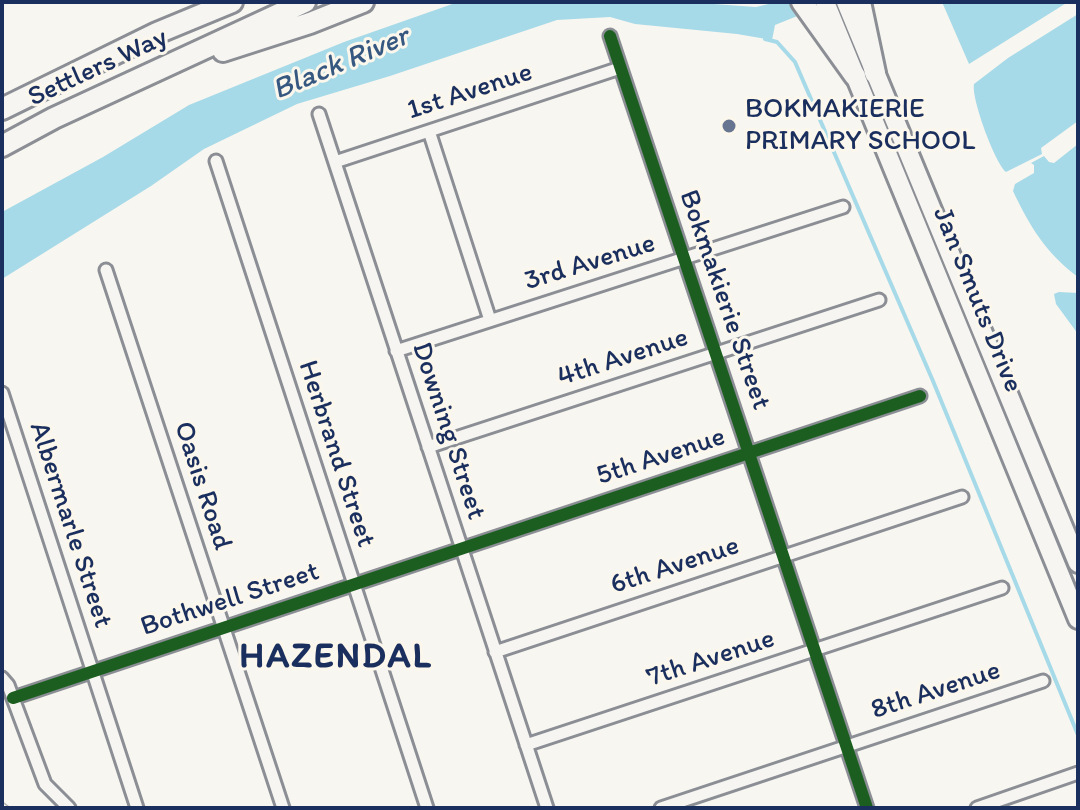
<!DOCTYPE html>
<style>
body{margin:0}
#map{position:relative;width:1080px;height:810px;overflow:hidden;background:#f8f6f0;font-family:Itim,sans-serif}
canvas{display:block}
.frame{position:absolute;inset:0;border:4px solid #1b2f5e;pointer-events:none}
</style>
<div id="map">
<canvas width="1080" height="810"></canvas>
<div class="frame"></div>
</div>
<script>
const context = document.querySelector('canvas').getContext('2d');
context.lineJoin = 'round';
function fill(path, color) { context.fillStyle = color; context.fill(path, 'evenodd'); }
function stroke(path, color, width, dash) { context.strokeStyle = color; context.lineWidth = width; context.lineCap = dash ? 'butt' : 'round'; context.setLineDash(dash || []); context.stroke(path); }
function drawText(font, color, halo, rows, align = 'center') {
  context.font = font + ' Itim,sans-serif'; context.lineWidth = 6; context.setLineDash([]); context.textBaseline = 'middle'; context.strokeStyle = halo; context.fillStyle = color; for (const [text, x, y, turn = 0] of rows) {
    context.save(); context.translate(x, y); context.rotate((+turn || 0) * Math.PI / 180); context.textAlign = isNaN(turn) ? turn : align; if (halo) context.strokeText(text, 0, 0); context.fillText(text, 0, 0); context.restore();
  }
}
fill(new Path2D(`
 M458,2h228l70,5 21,-5h55l-57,23 -3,15 -35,-6 -102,-10 -25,-7 -53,3 -167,56 -93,28 -93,45 -53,37 -149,93v-67l101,-55 86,-52 155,-63z
 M942,2h126l-99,62z
 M1078,14v107l-37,27 1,6 -36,18c-11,-9 -35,-74 -32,-88l34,-26z
 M1078,144v133c-32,-24 -48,-50 -65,-86l2,-7 19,-11v-8l-3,-2 13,-7 5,6 5,1z
 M1059,292l19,1v41l-22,-30 -2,-10z`), '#a7dae8');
stroke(new Path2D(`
 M765,39l12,3 18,20 138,319 145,354`), '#a7dae8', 4);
const minor = new Path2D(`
 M610,36l257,772
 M319,114l228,694
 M429,131l61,189
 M216,161l211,647
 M335,162l285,-94
 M106,270l177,538
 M396,351l447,-144
 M2,393l135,415
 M428,447l451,-147
 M495,652l467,-155
 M2,678l6,7 37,99 24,24
 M13,698l907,-302
 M526,745l476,-157
 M661,808l382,-127
 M977,808l101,-35`);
const primary = new Path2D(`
 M825,2l253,617
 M846,2l232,561`);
const motorway = new Path2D(`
 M802,2l53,74
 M860,2l15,71
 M223,51l87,-28 53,-21
 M2,109l155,-76 75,-31
 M2,146l52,-28 251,-116`);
stroke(minor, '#8b8e94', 17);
stroke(primary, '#8b8e94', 24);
stroke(motorway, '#8b8e94', 26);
stroke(minor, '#f6f5f1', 11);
stroke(primary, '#f6f5f1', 18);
stroke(motorway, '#f6f5f1', 20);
const rail = new Path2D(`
 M2,805l4,3`);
stroke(rail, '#b3b5b7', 7);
stroke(rail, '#fbf7ec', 4, [12]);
stroke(new Path2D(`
 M610,36l257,772
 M13,698l907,-302`), '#1b5e20', 12);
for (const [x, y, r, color] of [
 [729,126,8,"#687591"]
]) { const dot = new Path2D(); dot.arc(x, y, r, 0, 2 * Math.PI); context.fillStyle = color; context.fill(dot); stroke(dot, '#fbf7ec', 3); }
drawText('28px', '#1b2f5e', '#fbf7ec', [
 ["Settlers Way",98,68,-25],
 ["1st Avenue",470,92,-18],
 ["3rd Avenue",590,263,-17],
 ["Bokmakierie Street",724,300,71],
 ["Jan Smuts Drive",977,300,68],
 ["4th Avenue",623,358,-18],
 ["Downing Street",448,431,72],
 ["Herbrand Street",336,454,72],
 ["5th Avenue",661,457,-18],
 ["Oasis Road",202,486,72],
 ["Albermarle Street",70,525,72],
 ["6th Avenue",675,566,-18],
 ["Bothwell Street",230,600,-18],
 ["7th Avenue",711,659,-18],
 ["8th Avenue",936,691,-18]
]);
drawText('28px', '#1b2f5e', '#fbf7ec', [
 ["BOKMAKIERIE",745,110],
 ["PRIMARY SCHOOL",745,142]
], 'left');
drawText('italic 30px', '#355780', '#fbf7ec', [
 ["Black River",341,64,-23]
]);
context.letterSpacing = '2px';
drawText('bold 36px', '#1b2f5e', '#fbf7ec', [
 ["HAZENDAL",336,658]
]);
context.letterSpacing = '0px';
</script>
